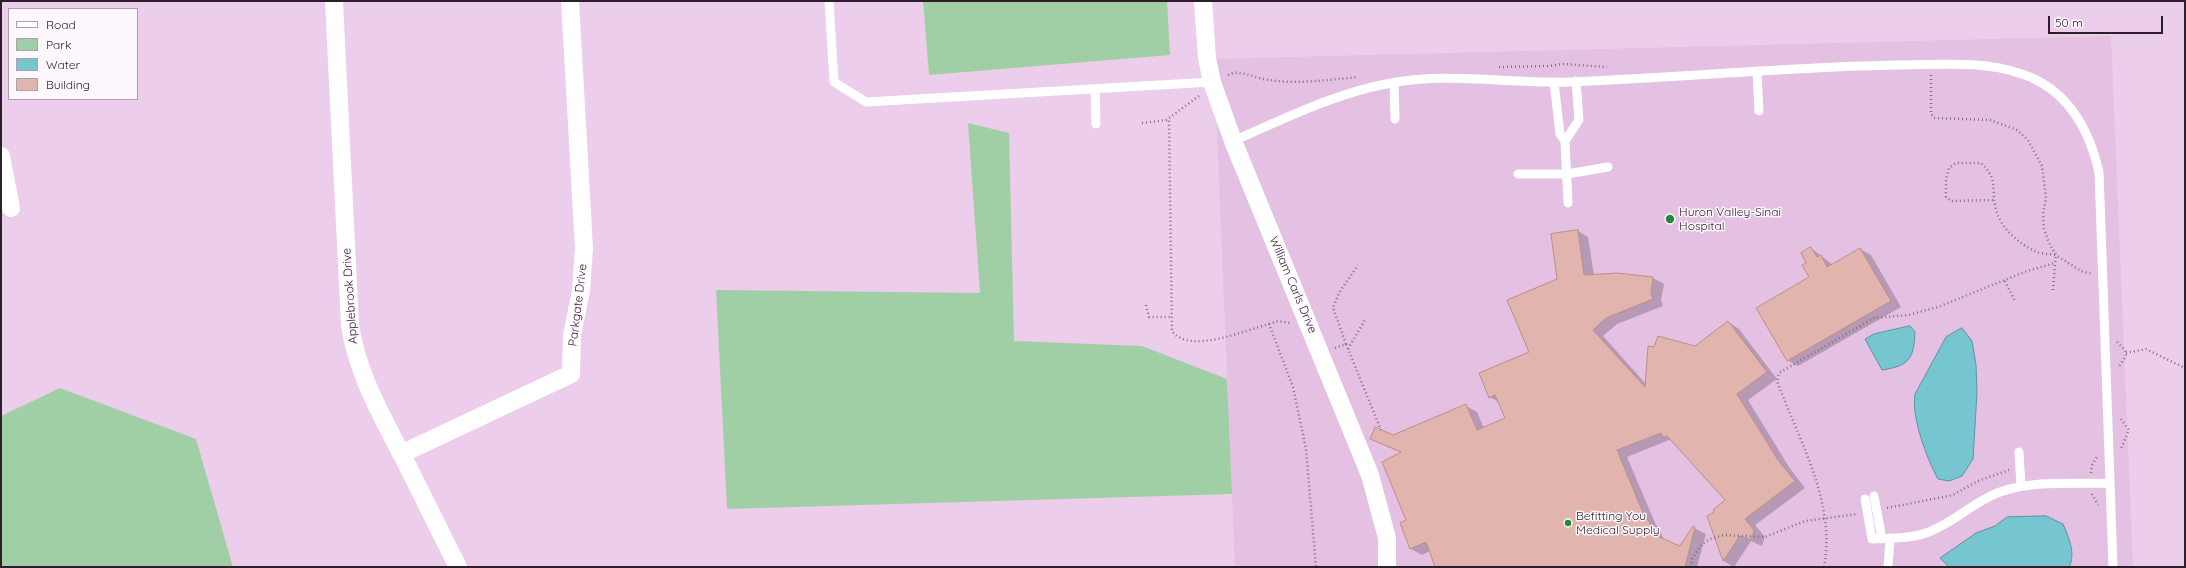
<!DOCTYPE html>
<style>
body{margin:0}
#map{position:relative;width:2186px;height:568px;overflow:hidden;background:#eccdeb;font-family:Quicksand,sans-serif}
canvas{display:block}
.frame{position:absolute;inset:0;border:2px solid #2b1f2a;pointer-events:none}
.legend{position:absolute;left:8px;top:8px;width:130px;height:92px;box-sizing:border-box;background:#fef7fd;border:1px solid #aaa1a9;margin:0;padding:5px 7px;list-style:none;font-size:12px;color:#2b1f2a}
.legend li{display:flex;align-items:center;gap:8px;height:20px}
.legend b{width:20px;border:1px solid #aaa1a9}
.scale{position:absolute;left:2048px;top:16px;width:115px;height:18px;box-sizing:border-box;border:2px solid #2b1f2a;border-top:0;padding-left:5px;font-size:12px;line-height:14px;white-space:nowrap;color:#2b1f2a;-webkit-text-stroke:3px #fef7fd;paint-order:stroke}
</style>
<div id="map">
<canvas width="2186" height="568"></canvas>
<div class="frame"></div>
<ul class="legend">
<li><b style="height:5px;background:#fff"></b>Road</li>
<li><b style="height:11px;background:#a1cfa5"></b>Park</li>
<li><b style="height:11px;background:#75c6d1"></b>Water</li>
<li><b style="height:11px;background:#e1b4ad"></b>Building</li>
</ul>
<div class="scale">50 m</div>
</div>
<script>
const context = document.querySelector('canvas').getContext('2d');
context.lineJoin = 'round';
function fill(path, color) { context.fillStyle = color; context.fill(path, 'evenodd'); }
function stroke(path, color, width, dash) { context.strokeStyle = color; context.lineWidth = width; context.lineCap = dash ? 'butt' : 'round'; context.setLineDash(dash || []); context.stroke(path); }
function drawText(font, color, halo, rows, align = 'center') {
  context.font = font + ' Quicksand,sans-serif'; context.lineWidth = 3; context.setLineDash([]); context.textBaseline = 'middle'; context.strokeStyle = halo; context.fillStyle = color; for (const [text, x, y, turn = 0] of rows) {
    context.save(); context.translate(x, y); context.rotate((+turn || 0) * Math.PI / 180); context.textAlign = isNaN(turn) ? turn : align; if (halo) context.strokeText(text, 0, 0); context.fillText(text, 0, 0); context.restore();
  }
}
fill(new Path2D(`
 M2111,36l22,531h-898l-21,-508z`), '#e4c0e3');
fill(new Path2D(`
 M923,1h244l3,54 -241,20z
 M968,123l41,10 5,208 128,5 85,33 5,115 -505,15 -11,-219 264,3z
 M60,388l136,51 37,128h-232v-151z`), '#a1cfa5');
const water = new Path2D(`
 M1910,326l5,6c-1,27 -6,34 -33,38l-17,-31 9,-5z
 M1962,328l10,13 4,24 1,28 -4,66 -11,17 -13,5 -11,-2c-11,-20 -27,-62 -23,-85l31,-57z
 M2046,516l17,8c6,14 13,30 6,43h-120l-9,-9 36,-25 19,-7 12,-9z`);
fill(water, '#75c6d1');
stroke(water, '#5f949f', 1);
fill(new Path2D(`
 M1578,231l10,6 6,38 24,-1 35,4 11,6 -3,16 2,6 -46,18 -14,12 43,48 9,-36 40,-1 33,-25 11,7 38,50 -29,21 41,67 16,21 -50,37 10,12 -3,9 -11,-5 -17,26 -10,-6 -16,-44 7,-5 11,-12 -52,-57 -5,-3 -42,17 29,68 2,1 6,14 17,7 13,-19 12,6 -9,33h-261l-6,-16 -8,4 -11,-6 -10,-26 6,-3 -5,-67 -31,-15 22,-2 73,-30 11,6 7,16 22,-9 -7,-17 -9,-5 40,-45z
 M1811,248l22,17 27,-16 11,6 30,52 -103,59 -11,-6 23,-82 -3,-15z`), '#0003');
const building = new Path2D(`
 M1578,230l6,45 34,-2 35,4 -2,16 2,6 -47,19 -13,12 52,57 3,-41 6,1 4,-11 37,10 33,-25 39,51 -30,22 41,66 17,21 -50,38 9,11 -3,10 -11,-4 -17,25 -16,-45 7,-4 -1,-2 12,-10 -58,-64 -4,1 -2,-4 -44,17 29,70 2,-1 7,16 25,11 13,-20 2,1 -10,40h-250l-9,-25 -16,7 -10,-26 6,-3 -24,-58 19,-10 -31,-13 5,-12 18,8 73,-31 11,26 28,-12 -10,-23 -6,3 -10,-25 50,-21 -22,-52 50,-21 -6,-45z
 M1811,247l6,10 4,-2 6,12 33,-19 31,53 -104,60 -31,-53 53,-31 -7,-12 4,-2 -5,-10z`);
fill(building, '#e1b4ad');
stroke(building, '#bb908a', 1);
stroke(new Path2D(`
 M1499,67l50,-1 14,-2 44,3
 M1228,75c10,-6 24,2 35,4 32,6 63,1 95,-2
 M1931,75v39l3,4 56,2 27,10 11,10 14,26 4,32 -3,16 1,15 5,14 7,12 25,16 11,3
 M1199,96l-30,22 3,213c17,24 74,-1 97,-7l24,63 13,62 10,118
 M1142,123l24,-3 3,-2
 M2005,281l10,20
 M2053,290l2,-27
 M1146,305l3,12h22
 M1269,324l9,-3 12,2
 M2117,342l8,8 1,6 -8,12
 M1346,344l-13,-36 6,-15 19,-28
 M1335,348l11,-4 35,86
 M1348,349l17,-29
 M2126,353l20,-4 39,19
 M2121,419l8,11 -8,19
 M2091,473l1,-8 5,-8
 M2092,494l6,11
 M1887,508l66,-13 25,-14 31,-11
 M1691,567l1,-8 10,-15 8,-5 14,-4 41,2 40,-16 52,-7
 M1824,567c12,-66 -25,-126 -47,-186l2,-8 95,-55 34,-3 30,-8 89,-36 28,-8 1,-8c-6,-1 -13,-1 -19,-3 -19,-8 -39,-26 -42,-47 -3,-20 2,-27 -14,-42h-25l-7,5 -3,11v18l5,4 44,-1
 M1830,567h1`), '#846f83', 2.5, [1, 3]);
stroke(new Path2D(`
 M829,1l5,81 32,20 346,-20
 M1757,71l2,40
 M1394,82l1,37
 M1554,82l6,52 5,7
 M1095,89l1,35
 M1233,141c51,-22 102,-48 158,-58 57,-11 120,1 178,-1 109,-4 218,-15 327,-17 42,0 86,-5 126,9 45,15 67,55 77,98l14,395
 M1518,174h49l41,-7
 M1568,203l-3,-62 14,-21 -3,-39
 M2019,452l2,34
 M1874,496l8,43
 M1865,499l7,40c18,-1 37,0 54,-6 27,-9 48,-32 74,-41 34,-12 74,-8 109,-9
 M1888,567l2,-29`), '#fff', 9);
stroke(new Path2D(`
 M334,1l16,324c7,47 30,88 52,130 19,37 37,75 56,112
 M1203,1l4,57 5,24 21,59 137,334 17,63v29
 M1,156l10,52
 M401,454l170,-80 1,-39 9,-44 3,-43 -14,-247`), '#fff', 18);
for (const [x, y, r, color] of [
 [1670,219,5,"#24883c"],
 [1568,523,4,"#24883c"]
]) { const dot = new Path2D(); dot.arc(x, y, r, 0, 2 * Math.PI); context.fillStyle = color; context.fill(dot); stroke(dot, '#fef7fd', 1.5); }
drawText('12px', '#2b1f2a', '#fef7fd', [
 ["Huron Valley-Sinai",1679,212],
 ["Hospital",1679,226],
 ["Befitting You",1576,516],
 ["Medical Supply",1576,530]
], 'left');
drawText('12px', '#2b1f2a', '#fef7fd', [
 ["William Carls Drive",1293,285,67],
 ["Applebrook Drive",350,296,-94],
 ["Parkgate Drive",578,305,-83]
]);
</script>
